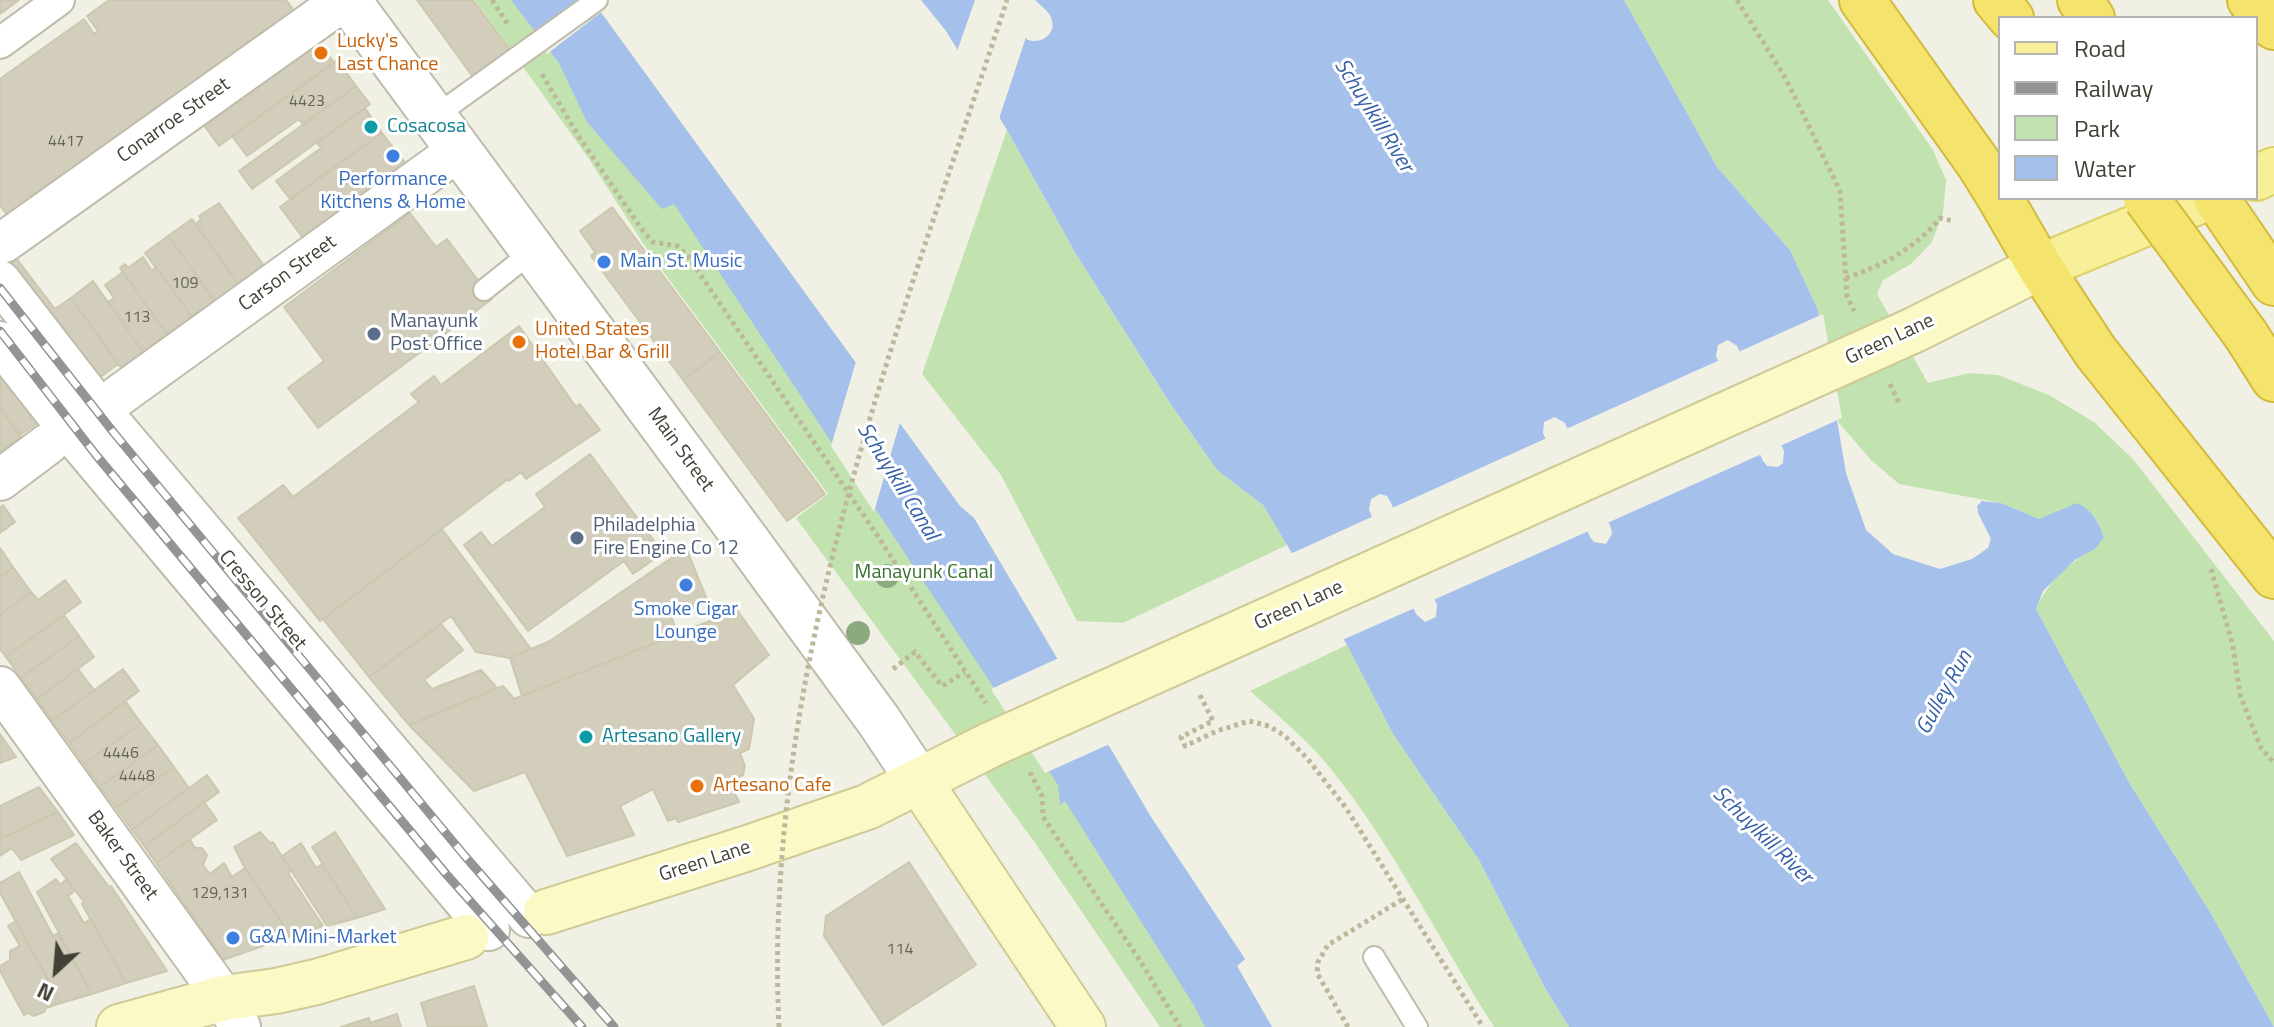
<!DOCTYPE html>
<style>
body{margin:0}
#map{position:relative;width:2274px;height:1027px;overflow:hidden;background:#f1f0e5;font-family:"Titillium Web",sans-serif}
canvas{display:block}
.legend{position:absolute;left:1998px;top:16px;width:260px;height:184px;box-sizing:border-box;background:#fff;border:2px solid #b4b3ae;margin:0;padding:10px 14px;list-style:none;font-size:24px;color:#434135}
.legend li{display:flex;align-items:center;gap:16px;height:40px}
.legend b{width:40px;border:2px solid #b4b3ae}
.north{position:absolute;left:16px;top:931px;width:80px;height:80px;-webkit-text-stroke:6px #fff;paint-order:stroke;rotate:206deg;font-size:22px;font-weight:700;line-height:32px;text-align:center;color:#434135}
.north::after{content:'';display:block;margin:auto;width:28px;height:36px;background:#434135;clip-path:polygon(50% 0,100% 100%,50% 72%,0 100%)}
</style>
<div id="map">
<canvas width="2274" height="1027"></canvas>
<ul class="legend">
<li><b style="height:10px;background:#f7f098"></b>Road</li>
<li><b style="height:10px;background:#949494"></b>Railway</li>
<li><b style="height:22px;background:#c2e3b0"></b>Park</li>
<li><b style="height:22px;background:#a5c0eb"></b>Water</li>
</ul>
<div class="north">N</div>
</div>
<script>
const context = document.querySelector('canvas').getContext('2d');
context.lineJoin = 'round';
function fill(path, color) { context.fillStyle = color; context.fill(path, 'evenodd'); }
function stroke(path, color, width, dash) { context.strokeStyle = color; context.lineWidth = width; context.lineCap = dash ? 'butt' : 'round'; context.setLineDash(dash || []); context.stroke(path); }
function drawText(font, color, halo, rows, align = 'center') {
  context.font = font + ' "Titillium Web",sans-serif'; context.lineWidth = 6; context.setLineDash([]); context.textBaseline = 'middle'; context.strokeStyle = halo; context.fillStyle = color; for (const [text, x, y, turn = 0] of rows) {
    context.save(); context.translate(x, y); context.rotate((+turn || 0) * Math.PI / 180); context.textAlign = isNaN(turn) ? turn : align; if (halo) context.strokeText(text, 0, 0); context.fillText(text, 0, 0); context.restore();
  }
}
fill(new Path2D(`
 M475,0h117l368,506 14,12 177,299 94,142 -8,7 35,61h-112l-127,-187 -237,-322 32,-24 -180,-243 -59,-92z
 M1624,0h204l105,150 13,30 -3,33 -11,29 -21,22 -28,16 -6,14 51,89 41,-10 29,2 51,20 45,27 39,37 141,182v386l-64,-115 -80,-128 -94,-175c8,-20 25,-38 42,-50 11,-8 18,-11 26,-22l-8,-19 -57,1 -38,-16 -102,-19 -28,-24 -33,-38 -20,-112 -28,-60 -73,-83z
 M1007,130l69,124 94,149 47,67 46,35 24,40 -164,78 -46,-2 -76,-146 -79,-101z
 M1347,645l46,89 86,126 65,126 25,41h-75c-55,-87 -102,-184 -168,-264 -23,-27 -50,-49 -76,-72z`), '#c2e3b0');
fill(new Path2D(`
 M511,0h81l368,506 14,12 177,299 94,142 -8,7 35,61h-67l-12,-23 -128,-203 -5,4 -2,-20 -384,-581 -12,5 -75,-87 -28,-59z
 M921,0h62l45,40c16,5 32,-10 21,-26 -3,-5 -10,-10 -14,-14h589l93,167 73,83 28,60 28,163 20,57 27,24 47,15 32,-10 16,-11 3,-9 -13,-26 -1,-7 5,-5 19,2 38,16 38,-16c16,8 21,18 27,34l-8,11 -21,12 -32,31 -7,18 94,175 80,128 64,115h-705l-25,-41 -65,-126 -86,-126 -46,-89 -84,-140 -46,-35 -47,-67 -94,-149 -69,-124 -61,-99zM1728,340l9,6 47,105 -1,12 -5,4 -11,-1 -4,-5 -47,-105 2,-11zM1555,417l10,6 46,105 1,6 -6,10 -12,-2 -4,-5 -47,-104 1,-11zM1380,494l7,2 3,5 47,104 -1,12 -11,5 -9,-8 -47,-104 2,-11z`), '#a5c0eb');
fill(new Path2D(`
 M577,0h20l7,10 -57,44 -15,-20z
 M975,0h14l38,34 -29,88 -42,-68z
 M1823,314l19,104 -64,29 -42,-94z
 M857,358l44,61 -27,93 -43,-66z
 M1722,359l42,94 -159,71 -41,-94z
 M1549,437l42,93 -160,71 -41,-92z
 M1376,515l41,92 -77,34 -52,-86z
 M1061,657l51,86 -67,30 -54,-84z`), '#f1f0e5');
const building = new Path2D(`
 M0,0h19l-19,14z
 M109,0h177l17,23 -288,203 -15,-21v-126l84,-60 10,15 4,-3 -11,-15z
 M417,0h56l37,50 -37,27z
 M315,35l19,28 -115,83 -21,-29z
 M337,60l19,26 -53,39 -4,-6 -52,37 -15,-20z
 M356,86l14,18 -118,85 -13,-18z
 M365,108l17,25 -92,66 -14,-18 45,-33 -4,-5z
 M382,133l24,31 -103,74 -23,-31z
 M219,203l45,63 -26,18 -42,-60 5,-5 -2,-3z
 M612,207l108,145 -37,28 -92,-124 4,-4 -15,-21z
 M410,213l26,34 11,-8 45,60 -174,129 -30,-40 36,-27 -40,-54z
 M192,219l46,65 -23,17 -47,-65z
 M168,236l47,65 -23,16 -47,-64z
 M0,237l55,72 16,-11 47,66 -27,20 -91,-119z
 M143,257l9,14 4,-4 36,50 -25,17 -47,-66 5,-4 3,4z
 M123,272l44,62 -24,18 -35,-50 6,-4 -9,-13z
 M93,281l51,72 -22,16 -51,-71z
 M519,326l57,81 4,-3 20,26 -74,49 -5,-7 -12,9 -1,-2 -188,142 -82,-103 45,-33 10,12 126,-95 -8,-8 23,-18 7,9z
 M720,352l105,142 -38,27 -104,-141z
 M0,360l45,58 -25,17 -20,-27z
 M0,408l21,29 -21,15z
 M590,454l73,99 -30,21 -9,-13 -96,70 -64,-86 17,-13 11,14 53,-39 -9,-13z
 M3,505l12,17 -15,11v-25z
 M442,529l89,120 -21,9 -34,-6 -25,-36 -82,61 -46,-58z
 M0,548l13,19 -13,10z
 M686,548l22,54 -37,14 7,18 -156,62 -12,-38 40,-17z
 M13,567l18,25 -31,23v-38z
 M65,580l16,22 -75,55 -6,-8v-34l31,-23 7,8z
 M737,610l32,45 -36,30 21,34 -5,30 -9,4 5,13 -2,9 -14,8 10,19 -61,20 -2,-4 -8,3 -15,-32 -33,17 14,29 -67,21 -42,-84 -51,19 -65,-66 94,-39 11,13z
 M64,615l15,21 -58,42 -15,-21z
 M441,624l22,26 -39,30 8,9 49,-19 16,18 -88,37 -40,-48z
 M79,636l15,21 -57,42 -16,-21z
 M78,669l16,21 -42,31 -15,-22z
 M123,669l16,22 -70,52 -17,-22z
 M126,702l15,21 -57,41 -15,-21z
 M141,723l17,22 -58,42 -16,-23z
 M0,734l16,23 -16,6z
 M158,745l16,22 -58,41 -16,-21z
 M174,767l15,21 -57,42 -16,-22z
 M207,775l12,17 -75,54 -12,-16z
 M39,787l19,25 -58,27v-33z
 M204,802l13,18 -61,43 -12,-17z
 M58,812l16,23 -53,25 -9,-12 -12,8v-17z
 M260,832l10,11 3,-1 18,29 -3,2 35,53 -32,10 -46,-68 -11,-21z
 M335,832l50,77 -28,9 -45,-71z
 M190,840l5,8h7l5,7 -4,10 7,9 14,-11 8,14 13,-9 46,68 -68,24 -67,-97z
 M76,843l33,44 2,-1 56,85 -41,12 -44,-79 2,-2 -33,-43z
 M301,843l15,25 6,-4 35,54 -30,8 -45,-70z
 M909,862l67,103 -93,60 -59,-89 2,-20z
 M19,872l34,64 5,-3 34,61 -31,9 -61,-110v-10z
 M56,879l4,6 7,-6 8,12 -7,5 16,27 7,-4 35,64 -34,11 -55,-102z
 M16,921l45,82 -15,5 -2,4 -11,4 -4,-3 -5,2 -24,-44v-5l10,-6v-9l10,-5 -12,-20z
 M474,986l13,41h-59l-7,-24z
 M397,1014l4,13h-60l28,-9 1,5z`);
fill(building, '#d2cebb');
stroke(building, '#ccc7af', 2);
const service = new Path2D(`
 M434,117l163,-117
 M484,290l49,-39
 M1374,957l43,70`);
const pedestrian = new Path2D(`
 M0,43l59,-43`);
const minor = new Path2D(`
 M4,242l340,-242
 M0,281l99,128 430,508
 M0,342l69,88 420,500
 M117,397l342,-247
 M0,480l48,-36
 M0,687l224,311 16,29`);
const tertiary = new Path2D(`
 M348,0l400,542 131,179 40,60`);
const secondary = new Path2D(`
 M1914,330l126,-63
 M919,781l164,246
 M546,912l199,-63 122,-42 125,-63
 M119,1027l105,-29 52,-7 40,-9 150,-45`);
const primary = new Path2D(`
 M2256,178l18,-8
 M2040,267l167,-69`);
const motorway = new Path2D(`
 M1862,0l117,164 21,34
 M1996,0l15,18
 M2080,0l12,18
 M2250,0l24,27
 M2000,198l40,69 55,84 179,225
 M2216,198l58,85
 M2246,335l28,44`);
stroke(service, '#bfbcab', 24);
stroke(pedestrian, '#bfbcab', 34);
stroke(minor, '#bfbcab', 44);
stroke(tertiary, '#bfbcab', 48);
stroke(secondary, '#cfcb97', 48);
stroke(primary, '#dbd169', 48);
stroke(motorway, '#d3bb3e', 48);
stroke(new Path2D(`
 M492,0l17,26
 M1737,0l49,79 54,112 7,105 7,15
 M542,74l35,60 66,97 10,11 24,4 10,9 192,283 107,165
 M1846,278c37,-13 69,-29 94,-60l13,3
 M1890,384l10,21
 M2211,569l22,77 7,49 21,53 13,15
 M893,669l22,-17 27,34 23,-14
 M1200,695l13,26 -32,16 4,9 32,-15 32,-10 20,5 16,10 22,22 39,50 137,219
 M1030,772l12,24 1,21 96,142 41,68
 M1348,1027l-31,-54 1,-11 10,-17 75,-46`), '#bdb89b', 5, [4, 4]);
stroke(service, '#fff', 20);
stroke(pedestrian, '#fff', 30);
stroke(minor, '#fff', 40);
stroke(tertiary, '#fff', 44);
stroke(secondary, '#fbf9c6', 44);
stroke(primary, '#f7f098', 44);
stroke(motorway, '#f4e36d', 44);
const rail = new Path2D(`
 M0,288l114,145 350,422 150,172
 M0,331l96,124 351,420 135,152`);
stroke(rail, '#949494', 9);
stroke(rail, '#fff', 6, [18]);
const secondaryBridge = new Path2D(`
 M992,744l922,-414`);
const motorwayBridge = new Path2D(`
 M2146,198l100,137`);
stroke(secondaryBridge, '#cfcb97', 48, []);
stroke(motorwayBridge, '#d3bb3e', 48, []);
stroke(new Path2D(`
 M779,1027c-17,-356 119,-695 228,-1027`), '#bdb89b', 5, [4, 4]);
stroke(secondaryBridge, '#fbf9c6', 44);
stroke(motorwayBridge, '#f4e36d', 44);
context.fillStyle = '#8baa80';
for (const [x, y] of [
 [887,576],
 [858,633]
]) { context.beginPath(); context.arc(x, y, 12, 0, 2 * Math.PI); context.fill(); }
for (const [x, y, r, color] of [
 [321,53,8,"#e8710a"],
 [371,127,8,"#0f9aa8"],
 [393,156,8,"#3f7fe0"],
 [604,262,8,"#3f7fe0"],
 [374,334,8,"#5c6f8a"],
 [519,342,8,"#e8710a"],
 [577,538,8,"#5c6f8a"],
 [686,585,8,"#3f7fe0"],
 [586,737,8,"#0f9aa8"],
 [697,786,8,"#e8710a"],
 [233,938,8,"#3f7fe0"]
]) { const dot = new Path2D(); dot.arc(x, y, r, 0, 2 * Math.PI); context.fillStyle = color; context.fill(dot); stroke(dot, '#fff', 3); }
drawText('16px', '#676456', null, [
 ["4423",307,102],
 ["4417",66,142],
 ["109",185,284],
 ["113",137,318],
 ["4446",121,754],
 ["4448",137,777],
 ["129,131",220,894],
 ["114",900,950]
]);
drawText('20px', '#c56008', '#fff', [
 ["Lucky's",337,42],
 ["Last Chance",337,65],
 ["United States",535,330],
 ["Hotel Bar & Grill",535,353],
 ["Artesano Cafe",713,786]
], 'left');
drawText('20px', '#434135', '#fff', [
 ["Conarroe Street",174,121,-35],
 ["Carson Street",288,274,-36],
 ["Green Lane",1890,340,-25],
 ["Main Street",680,450,54],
 ["Cresson Street",262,601,50],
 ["Green Lane",1299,606,-24],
 ["Baker Street",122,856,54],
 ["Green Lane",705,862,-18]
]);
drawText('20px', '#0d838f', '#fff', [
 ["Cosacosa",387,127],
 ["Artesano Gallery",602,737]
], 'left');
drawText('20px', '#366cbe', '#fff', [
 ["Performance",393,180],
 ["Kitchens & Home",393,203],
 ["Main St. Music",620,262,"left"],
 ["Smoke Cigar",686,610],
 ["Lounge",686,633],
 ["G&A Mini-Market",249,938,"left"]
]);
drawText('20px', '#4e5e75', '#fff', [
 ["Manayunk",390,322],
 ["Post Office",390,345],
 ["Philadelphia",593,526],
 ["Fire Engine Co 12",593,549]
], 'left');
drawText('20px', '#38712d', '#fff', [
 ["Manayunk Canal",924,573]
]);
drawText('italic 22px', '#3660a8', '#fff', [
 ["Schuylkill River",1373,116,58],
 ["Schuylkill Canal",897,482,58],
 ["Gulley Run",1945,693,-61],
 ["Schuylkill River",1762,836,44]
]);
</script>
